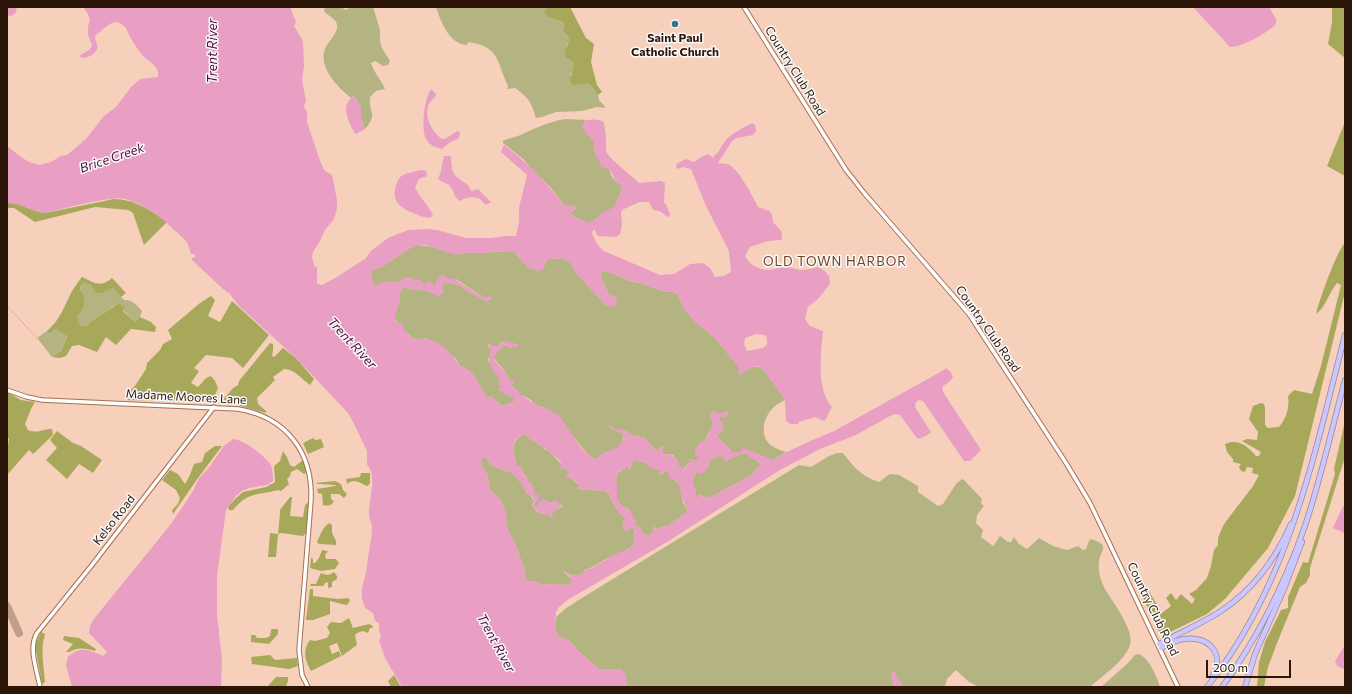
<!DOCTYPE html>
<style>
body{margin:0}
#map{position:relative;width:1352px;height:694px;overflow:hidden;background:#f7d0bc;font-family:Commissioner,sans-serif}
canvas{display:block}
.frame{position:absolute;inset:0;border:8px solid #2c1509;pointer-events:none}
.scale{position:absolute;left:1206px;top:660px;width:85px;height:18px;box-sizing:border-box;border:2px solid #2c1509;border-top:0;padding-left:5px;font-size:12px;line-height:14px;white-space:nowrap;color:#2c1509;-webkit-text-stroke:3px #fafafa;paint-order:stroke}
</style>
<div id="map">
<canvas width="1352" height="694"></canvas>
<div class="frame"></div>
<div class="scale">200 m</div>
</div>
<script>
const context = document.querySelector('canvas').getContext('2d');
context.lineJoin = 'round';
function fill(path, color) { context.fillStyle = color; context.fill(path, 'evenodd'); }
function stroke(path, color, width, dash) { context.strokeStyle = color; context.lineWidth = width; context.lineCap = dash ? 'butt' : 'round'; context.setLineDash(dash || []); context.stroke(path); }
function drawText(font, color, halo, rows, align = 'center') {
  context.font = font + ' Commissioner,sans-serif'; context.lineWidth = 3; context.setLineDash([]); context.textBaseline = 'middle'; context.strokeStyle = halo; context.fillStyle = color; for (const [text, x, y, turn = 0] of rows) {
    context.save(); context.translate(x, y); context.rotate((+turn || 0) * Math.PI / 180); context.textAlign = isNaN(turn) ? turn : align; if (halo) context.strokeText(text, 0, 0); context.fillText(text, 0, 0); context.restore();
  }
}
fill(new Path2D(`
 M325,7h17v1l5,2 1,-2 2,1 -1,-2h-2h26l7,23v11l2,7 8,13 -2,4 -5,1 -8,-5 -4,2c3,10 10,16 14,26l-9,2 -6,6c-2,16 9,16 -5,32l-4,-10v-11l-3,-4 -1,-5 -4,-3 -2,2c-13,-11 -33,-30 -26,-49 3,-8 14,-16 12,-25 -2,-6 -9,-8 -13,-13z
 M436,7h112l-2,2 12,11 5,2 1,6 -2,3 6,5 2,4 -4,6v12l8,5v6l-4,6 19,8 9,12 1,5 7,8 -9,-1 -15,4 -26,1 -14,5 -6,1c-4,-15 -8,-21 -21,-30l-8,1 1,-3c-12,-26 -8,-39 -40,-44l-1,3c-18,-1 -26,-23 -31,-38z
 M565,119l22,1 -3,2 4,13 6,7c-1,11 8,20 15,27 2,3 0,2 2,6 3,5 7,8 12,11 -3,6 -4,15 -8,20 -3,4 -22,15 -27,18l-18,-10 7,-7 -13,-2 -13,-17 -8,-8 -5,-4 -15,-17 -20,-16v-2c5,-3 9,-3 15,-5 16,-7 30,-14 47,-17z
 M417,245l63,8 29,-2 5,1 15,16 14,1 3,-8 2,-2 15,-1 8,5 6,11 30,32 2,-11 -8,-17 -1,-8 12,3 17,8 12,2 21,8 12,1 4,3 7,15 11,12 19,16 18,22 5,6 3,9c21,-24 33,9 44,25 -4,2 -8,4 -11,7 -9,8 -14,23 -7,34 3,6 13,9 19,11l-13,8 -19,-7 -22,-1 -15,-16c7,-8 9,-8 1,-17l2,-2h5l4,-4 -11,1 -5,-4v3l-3,1 4,12 -5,6 -4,9 -4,1 -6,9 4,7 -2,3 -8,-2v4l-7,7 -5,-5 1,-5 -3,-1 -2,-4 -10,-1v-6l-1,-2 -3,4 -3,1 -11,-13 -13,-3 -8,-5h-9l-5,-5 1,3 11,5 2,2 -3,10 -7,5 -10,3 -8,6 -6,-2 -36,-44 -12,-6 -7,-2 -4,-5 -11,-6 -9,-9 3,-5h-5c-1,-8 -12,-16 -16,-24l11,-10 3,-1 3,3 8,-3c-6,-1 -10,-4 -16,-3l-4,4 -4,1 -6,-3v4l2,-1 2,1 -4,12 12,19v8l15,12 -1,3 -12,4c-4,-4 -8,-6 -11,-10l-4,2c-10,-14 -9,-25 -27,-32l-4,-7 -30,-21 -9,2c-7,-3 -23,-18 -23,-25 0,-9 7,-10 5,-21l5,-7 6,2 18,2 10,5 6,-14 15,3 10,7 18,9 5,-4 -7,1 -28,-18 1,-1 -5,1 -16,1 -2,5 -2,-1h-8l-4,-2 -2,-3 -3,1 -4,-1 -1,-3 -11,5 -27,4 -2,-15 6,-3h3l30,-20z
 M83,283l8,2 11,8 11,-5 11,12c8,-1 13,5 18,11l-2,6 -5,5 -12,-12 -8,-5 -25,17 -3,3 -5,1 -3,-3 -2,-6c3,-4 6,-7 6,-12 1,-9 -6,-15 0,-22z
 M56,329l11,6 -6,16 -9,6 -15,-19 10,-7 2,1z
 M524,434l12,9 6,3 2,3 5,2 19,20 1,3 -2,2c6,1 7,7 13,9l-2,4 27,2 6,4 -1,4c4,4 6,10 10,14 3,3 5,4 7,8l-4,-1 7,8h6l-2,8v9c-8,6 -15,8 -24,12 -9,4 -14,10 -26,13l-1,3c-11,5 -10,2 -20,-2l6,6 4,2 -4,6 -29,-1 -3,-3 -7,1 -4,-3 -3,-15 -4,-8 -1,-6 -11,-22 -2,-15 -4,-13 -3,-2 -8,-8 -3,-16 -5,-8 -1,-4 1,-4 3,-1 7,8 10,5 9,2 12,13v2l4,7 2,-1 5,8 -2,5 6,6 8,3 17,-9 -8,-5 -4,2 -10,-2 -4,6 -3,-1 3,-7v-3l-2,1v-6h-1l-3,-7 -4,-3v-3l-11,-12c-1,-15 -8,-23 8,-32z
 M747,453l14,11 -11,12 -41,22 -9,-3 -5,5 1,-8 -3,-7v-6l3,-7 12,-4 1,-7 8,-5h5l3,3z
 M837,453h6c9,12 20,25 36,29l11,-8 9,1 19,11v6l20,14 5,-2 13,-20 6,-5 2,1 18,19 -1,4 3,3 -7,9 -1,8 7,7 -2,7 12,9 1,-1 6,-9 8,6h3l3,-5 5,7 8,5 12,-11 14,8 14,4 11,-4 5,4 3,-1 3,-8 2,-2c20,7 10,9 8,23 -1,7 1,16 4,23 8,16 32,44 27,60 -5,16 -28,31 -40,42h-111l-10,-5 -13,-12 -9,9 -2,8h-42l-9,-15 -3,2 3,12 3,1h-270l-6,-18h-22l-23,-20 -3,-5 -7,-5 -5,-1 -4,-4 -2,-7 1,-10 9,-8 12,-8 222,-136 12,2 18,-11z
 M635,459l5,3 2,-1 9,6 8,3 2,5 3,-3h5l5,8 6,5 3,17 5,9 -20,15h-3l-9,3 -2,-3v5l-4,5 -7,-2 -3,-6 -6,-3v-6l-2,1 -3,-11 -6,-2 -6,-7v-17l-2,-1 3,-10 3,-1 7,-5 2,4 2,-7z
 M1138,654c11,3 19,23 22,33h-59l27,-24 7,-8z`), '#b3b482');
fill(new Path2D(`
 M548,7h22l16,31 8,6 -3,18 6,23 5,7 -4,3 -9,-12 -16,2 -3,-4 4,-18 -8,-5c-2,-8 0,-11 4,-18l-2,-4 -6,-5 2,-3 -1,-6 -16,-6 -3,-4z
 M1332,7h13v51l-17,-14 4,-22z
 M1345,122v54l-18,-10z
 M114,199c20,0 38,12 53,23l-23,23 -11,-32 -5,-3 -33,-3 -60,15 -21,-14h-7v-5c14,-1 25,9 38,10z
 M1345,243v49l-50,204 -27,52 -43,51 -18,15 -43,21 -5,-3 -21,-45 6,-4 18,30 9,-7 -5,-8 5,-5 5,7 5,-6 11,10 3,-5 -6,-5 7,-4 11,-12 4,-12 3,-16 4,-5v-7l5,-12 4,-6 26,-34 6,-11 -7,-2 1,-5 -6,-1 -2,5 -4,-1 -2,-4 2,-3 -8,-2v-3l-6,-7 -2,-8c14,-6 23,3 31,12h3l2,-4 -19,-11 5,-2 10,1 1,-8 -9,-13 4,-13 8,-3 3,1 1,4v17l3,3 11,-1c7,-8 11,-20 9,-31l6,-6 18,4 9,-28 20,-81 -4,-2c-8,9 -11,24 -21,31 3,-13 21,-64 29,-71z
 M82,277c13,6 18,11 30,1l14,15 -5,4 -8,-9 -11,5h-6l-5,-8 -8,-2c-6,7 0,8 1,15 2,7 -3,14 -7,19l2,6 3,3 5,-1 3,-3 29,-19 5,4 -1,4 12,11 5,-5 11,5 5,5 -1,5 -24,-3 -15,16 -10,-8 -9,15 -18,-7 -7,1 -6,10 -6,2 -8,-1 9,-6 6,-15 -11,-7 -7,4 -2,-2c13,-11 17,-24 24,-38 3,-6 7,-11 11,-16z
 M211,296l4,4 -7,16 12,6 12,-21 37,34 -26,33 -11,-10 -26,-3 -12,13 5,3 -8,12 7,4 8,-9 5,-2 4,5 3,7 -6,14 -85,-2 2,-9 6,-5 11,-17 1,-6 13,-13 3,-6 9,-5 -4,-9 32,-27z
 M270,343l3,1v7l-1,5 2,1 9,-9 14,11 17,20 -4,6c-9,-6 -15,-16 -26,-16l-11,8 2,3 -18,18 1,6 8,7v2l-29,-8 -15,-1 -1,-2 12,-14 5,-3 1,-4z
 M7,392l14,8 14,2 -4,7 -6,15 3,6c10,4 14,-1 24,-1l1,6 -20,19 -4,-4 -22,25v-24l2,-12 -2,-2z
 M1345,421v36l-35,111v7l-4,8 -6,4 -23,56 -9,24 -4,20h-7l2,-25 6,-20 16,-32 7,-2v-11l15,-35 5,1 27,-89 -1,-5z
 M57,431l16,12 8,3 21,14 -9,13 -14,-9 -12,15 -21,-19 11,-12 -7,-8z
 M313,438l2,2 6,-1 3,8 -16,7 -5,-11z
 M215,446h7l-24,32 -25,36 -1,-4 6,-6 2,-6 -4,-8 -14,-10 8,-10 8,4 7,10 5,-9 4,-11 8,-2 3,-9z
 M283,451l4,6 3,8 4,2 9,-7 5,11 -4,3 -7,-5 -6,3 -1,4 -3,3 2,5 -8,7 -3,-1c-22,6 -29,1 -45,20h-4l-1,-3 8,-9 7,-6 23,-5 9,-5 -1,-16 6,-5z
 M361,473h9v10l-2,3c-8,-2 -13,-9 -21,-2l-1,-5 14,-2z
 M335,481l6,3 2,6 4,4 -3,4 -5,-4h-8v5l3,2c-3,5 -5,5 -11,4l-1,-11 -4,-1 -1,-4 18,-3 1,-1 -17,-1 -4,-1z
 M290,497h2l-2,19 13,1 2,-12 4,-3 -1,29 -5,5 -22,-3 -3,1 -2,23h-8l2,-24 8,1 2,-21v-3z
 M329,523l3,2v8l4,8v4l-17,-1 -2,-2c3,-7 6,-15 12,-19z
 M322,550l6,1 -3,4 1,4h10l3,4 -4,6 -14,2 -11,-3 1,-10 2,1v4h2l4,-5z
 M334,572l3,4v3l-5,3v5l-4,1v-5l-2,-1 -3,4h-13l1,-2h5l5,-11c5,2 8,3 13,-1z
 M310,589h3v7l25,3 10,-1 2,2 -2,4 -2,1 -16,-4v13l-17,6h-7z
 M349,618l4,10 16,-4 4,2 -1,2h-2l-2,5 -5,-2 -6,2 -2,2 2,10 -15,11 -5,-13 -8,3 3,8 7,-3 2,5 -30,15c-6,-10 -9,-21 -1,-31l5,1 12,-3 3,-5 -3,-6 4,-5 10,1z
 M272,629h6v5l-9,10 -18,-2v-7h4l2,3h9l4,-2 1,-6z
 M41,632l4,2c-5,16 -1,32 0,48l-3,2 -7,-39z
 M64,636l15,2 17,11 -1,2c-10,-3 -17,-4 -26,1h-3l7,-8 -10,-4z
 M270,655l5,5 22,-2 1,8 -9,3 -37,-5 -1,-7z
 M394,675l7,12h-10l-3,-6z
 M276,677h12v4l-2,6h-19z`), '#a8a85a');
fill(new Path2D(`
 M9,7h8l-1,5 -4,4 -5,-1v-7z
 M83,7h207l6,15 -2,4 9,15 1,25 -2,14 4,21 -2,5 3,6v10l12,36 5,12 8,5 5,25v8l-3,11 -9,11 -5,11 -7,11 -1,6 3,9h2v17l5,1 15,-8 29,-19 5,-7 17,-13 20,-8 19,-1 10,1 29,8h25l15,-2h10l3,-15v-13l8,-33 -26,-23 3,-7c23,17 42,37 60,60l13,2 -7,7 18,9 10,-5 3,-5 13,-6 4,-9 2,-3 2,-9c-9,-6 -9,-13 -15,-19l-2,2 -5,-3v-6l-5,-4 -1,-14 -13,-15 6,-7c6,-1 12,-1 17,2l2,16v14c9,12 22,20 33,31l22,-2 4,2 -1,20 2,1 4,10 -1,3c-8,-3 -5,-6 -16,-7l-4,-8h-10l-17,8 -1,3 1,12 -2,9 -4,3 -18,-1 -2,-3 -1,-3h-2l-1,3 5,11 7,7 56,24 14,-1 16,-10 13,-1 7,5 5,9 9,-1 7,-4 -2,-21 -23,-45 -15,-37 -8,-2 -6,2 -1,-5 10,-5 8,3 9,-6 6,-2 4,4c1,-3 3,-4 6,-7 2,-4 4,-8 7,-11 2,-4 23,-16 27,-17l2,2 1,6 -3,4 -16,3 -5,3 -14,22c2,1 6,0 9,1 11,3 26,33 31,43l11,4 3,3 1,8 9,10v7l-2,1 -12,1 -18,6 -5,9c4,9 16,15 26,14 5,-1 9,-3 13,-4 4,0 8,2 12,3 8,2 15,0 22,-2l8,5 1,2 2,2 1,8 -12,15 -10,8 -3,12 5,7 13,5c-2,22 -7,58 9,76l-6,12 -2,2 -9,-4 -16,5 -1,2h-7l-5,-3 -1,-21 -23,-32c-8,-5 -15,1 -21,7h-2l-1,-9 -23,-28 -19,-15 -11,-13 -7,-14 -3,-4 -13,-1 -21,-8 -12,-2 -17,-8 -12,-2 1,7 8,17 7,1 1,7 -3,4 -7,-1 -30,-32 -7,-11 -7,-5 -15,1 -2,2 -3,8 -5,2 -9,-3 -15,-16 -5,-1 -29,2h-13l-11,2 -31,-10h-8l-7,3 -30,20h-3l-6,3 2,14c7,0 10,-4 16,-4 4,0 7,2 11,1l4,-4 7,-1 1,3h9v3l3,2 4,-4 4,1 2,4 6,-10 5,-1 1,3h4l3,2 4,-2 1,1 -1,2 28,17 8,-1 -6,5 -18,-10 -10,-7 -14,-3 -2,4 1,6 -3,3 -4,1 -9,-5 -18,-2 -6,-2 -5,7 1,7 -4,12 -1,-1v9l3,2 5,1v4l7,8 6,4 10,-2 10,4 12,8 12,16 9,4 6,6 12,22 4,-2c3,4 7,6 11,10l12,-4 1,-3 -7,-4h-3l-1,-4 -3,1 -3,-3 2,-2 -1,-4 1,-4c-8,-10 -15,-18 -8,-31l-2,-1 -3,1v-3l11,1c9,-9 10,-2 20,-2l-1,3 -7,1 -3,-3 -3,1 -11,10c3,9 15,16 16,24h5v3l-3,2c7,8 29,25 39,24l4,4 4,1c11,13 22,39 38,45 3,-2 5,-5 8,-6 11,-6 14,-1 20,-16l-2,-4c-6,-1 -10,-3 -13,-9l6,5 9,1 8,5 13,3 11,13 3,-2 2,-3 2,2v6l4,1 3,-1 9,7 -1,4 3,2 2,3 6,-7v-4l8,2 1,-3 -3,-4v-3l6,-9 4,-1 2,-3 4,-11 3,-1 -4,-12 3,-1v-4l5,5 9,-3 2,2 -4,4h-5l-2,2c8,9 6,9 -1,17l15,16h8l4,-4 29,12c19,-12 40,-20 61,-29l110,-61 1,-2 5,3 3,6 -3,4 -8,6 1,5 38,58 -11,11h-6l-41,-60 -4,-1 -3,2 -1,5 16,25 -5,4 -8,3 -2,-2 -16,-22 -5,-1 -5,2 -34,19 -36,14 -40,21 -113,72 -98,57 -10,8 -3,5 -1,15 2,7 4,4 5,1 7,5 3,5 23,20h22l5,5 1,13h-225l-17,-29 -6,-18 2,-3 -2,-7v-7l-4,-2 -2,-8c-5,-3 -9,-5 -10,-11 -4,-12 3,-24 4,-36 1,-13 5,-26 5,-39 0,-4 -3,-8 -3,-12 -1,-13 9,-40 -2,-50v-14l-14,-29 -5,-9 -51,-54 -58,-53 -9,-12 -7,-5 -31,-29v-2l3,-1v-3h-4c-3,-15 -9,-16 -19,-26 -11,-12 -32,-25 -47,-29 -17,-3 -62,10 -80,14 -13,-1 -24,-11 -38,-10v-57l14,11 8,5 10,3 12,-3 10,-6 6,-1 19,-16 18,-23 12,-9 15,-20 9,-8 18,-2c2,-11 -9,-15 -15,-21 -6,-7 -10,-14 -14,-21 -1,-2 -2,-6 -4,-8 -9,-10 -17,-2 -24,4 -2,2 -5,3 -6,6 0,4 4,8 2,12 -2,6 -10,9 -15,9l-3,-2 10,-6 3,-4c-1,-4 -3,-8 -4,-12 -1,-16 7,-11 -5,-27zM756,334l9,1 2,3v7l-4,3 -16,3 -3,-7 1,-6zM524,434l12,9 6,3v1l7,4 12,11 -1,6 4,1 1,-1 4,6 -4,4 3,1 3,-2 7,7 2,1 -2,4 27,2 6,4 -1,4c4,4 6,10 10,14 3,3 5,4 6,8l-3,-1c-1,6 -1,8 4,12l3,-4 6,1v3l-3,2 1,11 -7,5 -12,4 -21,13 -11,4v2c-12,5 -10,2 -21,-3l11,9 -4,6 -29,-1 -3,-3h-7l-4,-2 -3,-15 -4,-8 -1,-6 -11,-22 -1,-11 1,-1 -3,-5 1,-4h-2l-2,-7 -3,-2 -8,-8 -3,-16 -5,-8 -1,-4 1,-4 3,-1 7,8 10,5 9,2 12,13v2l4,7 2,-1 5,6v4l-2,2 2,5 2,1 -1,-2h1l2,3 8,3 4,-1 -1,3 2,1 3,-4 -3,-1 12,-8 -8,-4 -4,2 -9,-5 -5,9 -3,-1 6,-10 -2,-2 -3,3v-6h-1l-3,-8 -4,-2 1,-4 -2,1 -5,-6 2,-2c-1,-4 -4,-4 -7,-4 -1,-15 -9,-24 8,-32zM747,453l2,4 9,4 3,3 -11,12 -41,22 -9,-3 -5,5 1,-8 -3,-7v-6l3,-7 5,2c6,-3 7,-6 8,-13l8,-5h5l4,6 7,-5zM635,460l3,2 4,-1 9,6 1,2 7,1v3l2,2 3,-3h5l-1,3 2,4 4,1 6,5 -1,5c4,7 5,14 9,21l-20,15h-3l-9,3 -2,-3 -2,3 2,2 -4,5 -7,-2 -3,-6 -5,-3 1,-5 -2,-2 -2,1 1,-5 -4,-5 -6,-2 -6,-7v-17l-2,-2 3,-9 6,-3 3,-2 3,4 2,-8z
 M1193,7h76l7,12v5c-9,9 -33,23 -46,23z
 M431,89l5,5c-1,5 -5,6 -7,10 -6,12 4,29 13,35 7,0 10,-7 17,-8l1,2 -1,5 -10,5 -7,6c-6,-1 -13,-4 -16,-10 -5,-10 -2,-40 5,-50z
 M353,96l4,3 1,5 3,4v11l4,10 -9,5c-4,-3 -11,-21 -10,-27 1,-4 4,-8 7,-11z
 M444,156h5l2,1c1,20 3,18 17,28l3,6 7,-2 13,13 -5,3c-3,-2 -5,-6 -8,-7 -6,-2 -14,0 -18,3 -6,-3 -6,-11 -11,-16 -4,-3 -8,-3 -11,-6l3,-8z
 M421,170l5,1 1,5 -8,3 -4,8c4,11 14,17 18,29 -5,3 -10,1 -15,-1 -13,-5 -28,-11 -22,-29 1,-4 3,-9 7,-11 5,-2 13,-4 18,-5z
 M233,439c10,0 32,17 38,26 2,5 2,11 2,16l-6,4 -18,3 -7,3 -6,5 -10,14 -9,66v39l5,44 -1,28h-149l-6,-22 2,-8c11,-12 22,-7 35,-1l4,-4 -18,-19 1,-7 3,-6 78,-96 22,-33 6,-13 9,-9 15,-22z
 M1343,506l2,1v26l-12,-5z
 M1345,645v24h-1l-7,-3 -2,-5z
 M894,671l9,16 -9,-1 -3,-12z`), '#e99ec3');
stroke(new Path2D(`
 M7,306l30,32`), '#e99ec3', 1);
stroke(new Path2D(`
 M7,606l12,27`), '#c19e8c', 8);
const secondary = new Path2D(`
 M744,7l102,163 19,24 104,120 97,149 24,40 13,27 75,157
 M7,390l20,7 15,3 196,9c48,8 75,43 73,91l-12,150 3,25 6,12
 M40,687c-3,-17 -12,-39 -3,-54l55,-68 122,-158`);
const highway = new Path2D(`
 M1159,644c20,-11 42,-20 62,-33 32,-21 55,-53 70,-87
 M1161,648c7,-4 14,-8 23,-9 25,-4 42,16 28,38
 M1207,687c82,-103 106,-228 138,-352
 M1222,687c36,-49 63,-104 83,-161 16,-48 27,-98 40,-146
 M1245,687l10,-33 29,-65 18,-47`);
stroke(secondary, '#a86f4f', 5.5);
stroke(highway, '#9388a8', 6);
stroke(secondary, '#fff', 3.5);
stroke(highway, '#cbc6fd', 4.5);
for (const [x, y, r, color] of [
 [675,24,4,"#37718a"]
]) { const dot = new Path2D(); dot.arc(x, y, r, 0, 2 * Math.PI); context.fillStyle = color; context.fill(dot); stroke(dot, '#fafafa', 1.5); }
drawText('bold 12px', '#2c1509', '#fafafa', [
 ["Saint Paul",675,38],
 ["Catholic Church",675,52]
]);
drawText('12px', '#2c1509', '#fafafa', [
 ["Country Club Road",795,71,58],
 ["Country Club Road",988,329,55],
 ["Madame Moores Lane",186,397,3],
 ["Kelso Road",114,520,-52],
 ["Country Club Road",1153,609,64]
]);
drawText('italic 13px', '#511036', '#fafafa', [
 ["Trent River",213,51,-90],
 ["Brice Creek",112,158,-19],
 ["Trent River",352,343,47],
 ["Trent River",496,643,61]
]);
context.letterSpacing = '1px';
drawText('13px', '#764122', '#fafafa', [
 ["OLD TOWN HARBOR",835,262]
]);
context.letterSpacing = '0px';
</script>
